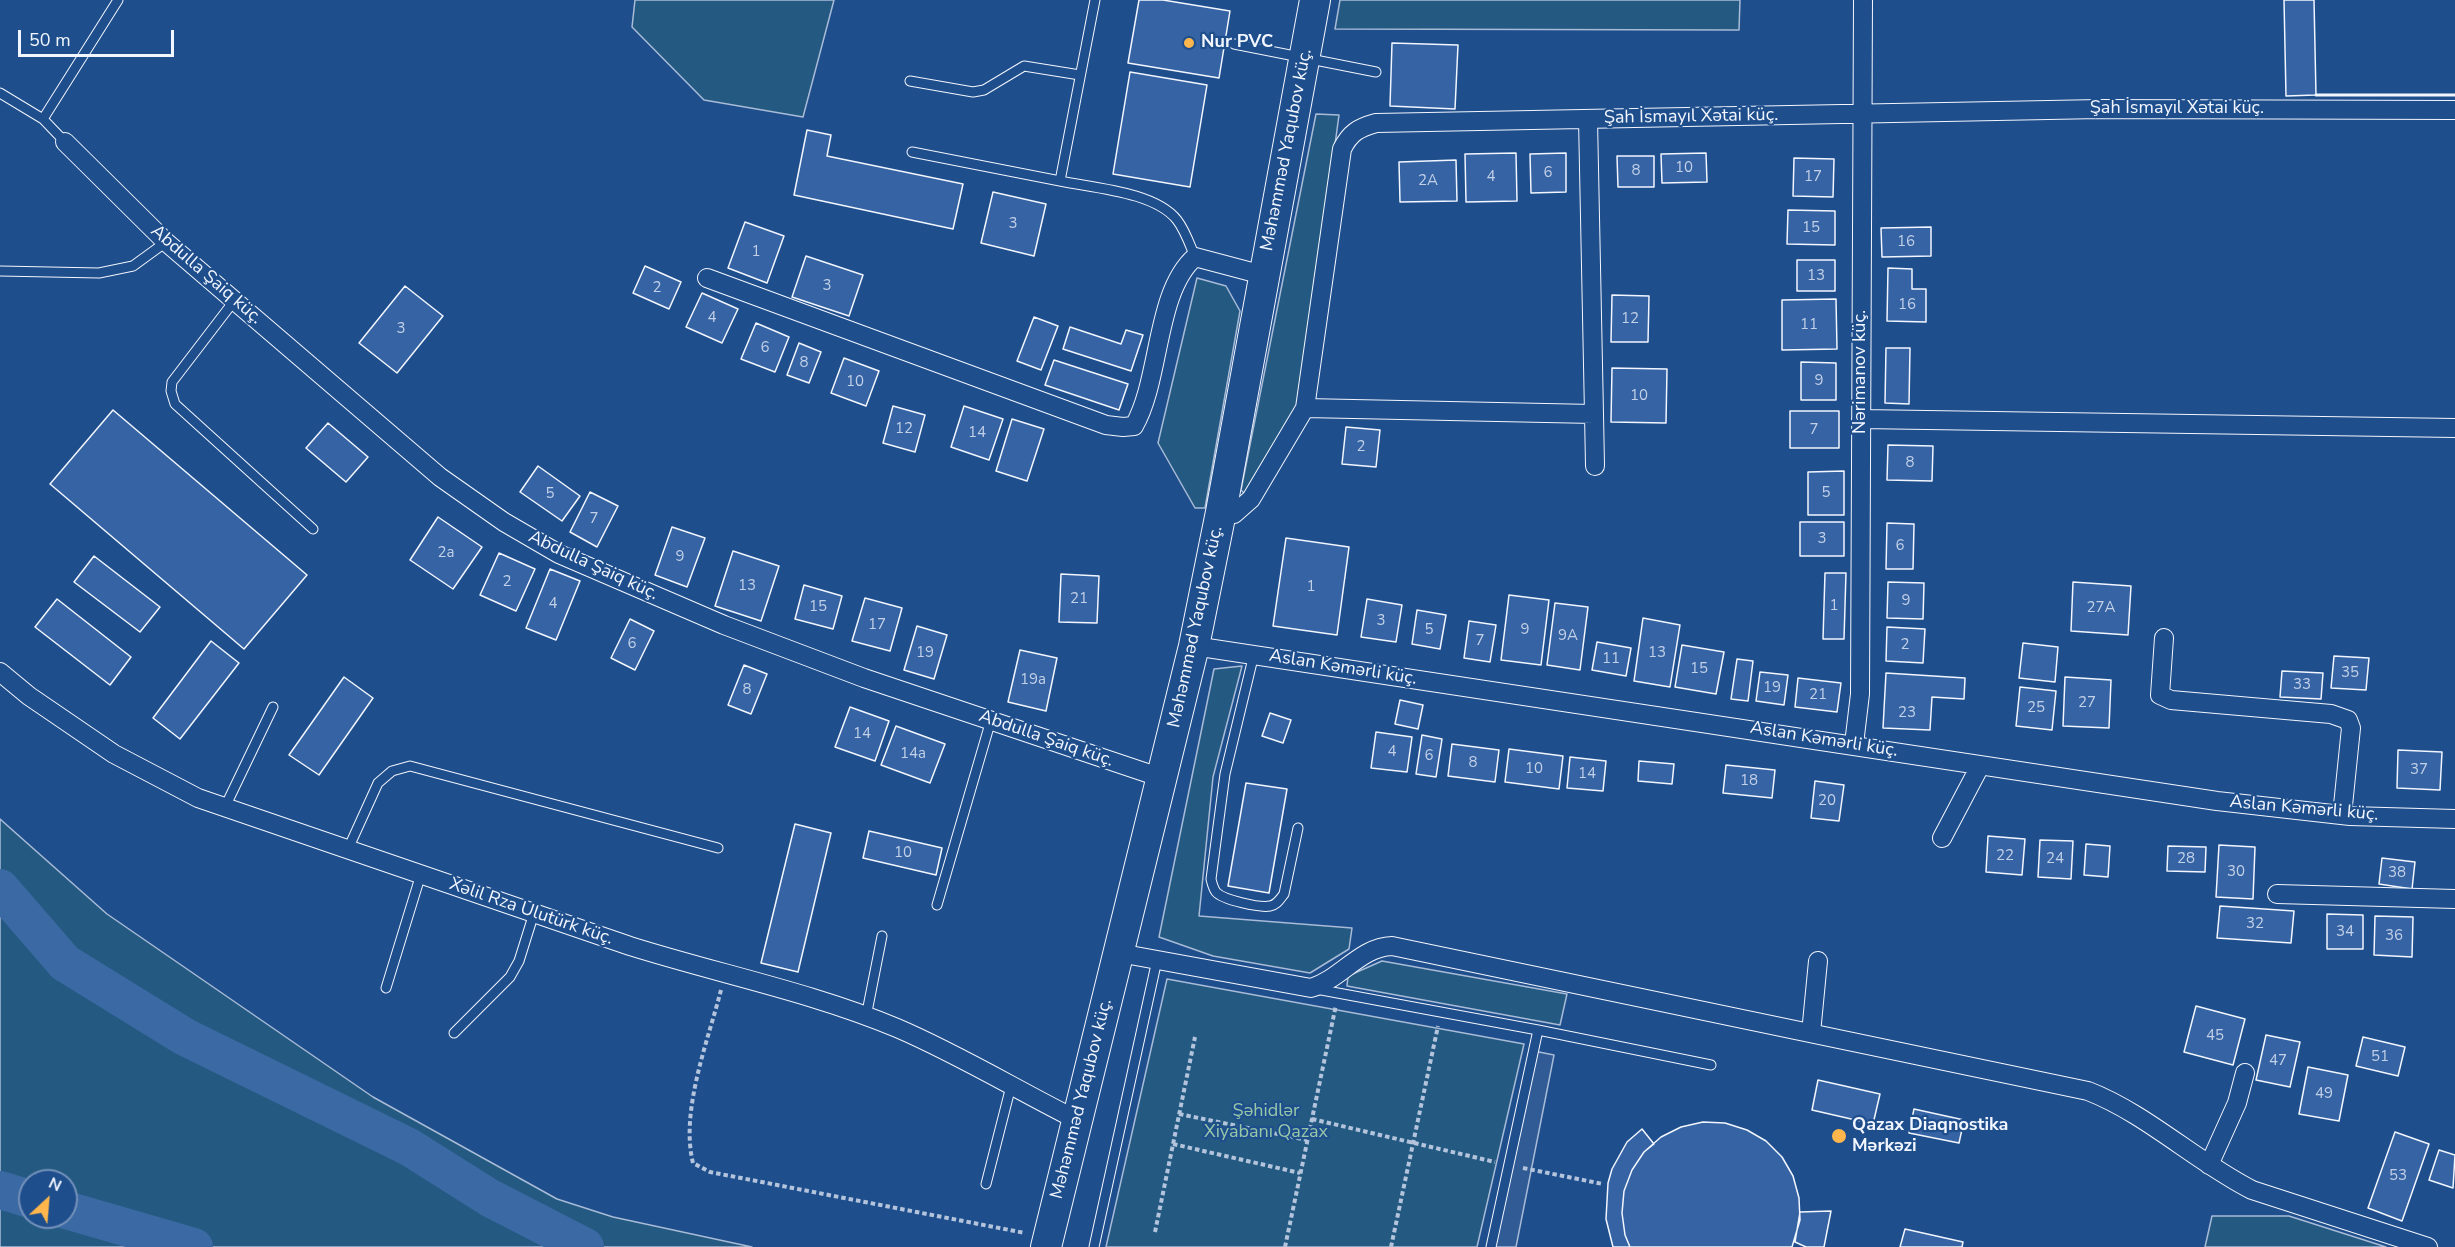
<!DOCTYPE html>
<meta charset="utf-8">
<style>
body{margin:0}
#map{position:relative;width:2455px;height:1247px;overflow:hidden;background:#1f4e8c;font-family:"Nunito Sans",sans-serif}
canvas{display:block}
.north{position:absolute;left:18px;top:1169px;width:60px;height:60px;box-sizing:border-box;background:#1f4e8c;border:2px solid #7391ba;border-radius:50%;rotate:26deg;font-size:16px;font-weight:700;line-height:24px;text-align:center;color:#f2f6ff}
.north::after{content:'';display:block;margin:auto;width:21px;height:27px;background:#ffb74d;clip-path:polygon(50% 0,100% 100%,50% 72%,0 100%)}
.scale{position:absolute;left:18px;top:30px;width:156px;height:27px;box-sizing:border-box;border:3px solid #f2f6ff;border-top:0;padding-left:8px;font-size:18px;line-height:21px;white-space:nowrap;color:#f2f6ff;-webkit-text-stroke:4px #1f4e8c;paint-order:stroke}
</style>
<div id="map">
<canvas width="2455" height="1247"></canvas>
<div class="north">N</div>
<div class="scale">50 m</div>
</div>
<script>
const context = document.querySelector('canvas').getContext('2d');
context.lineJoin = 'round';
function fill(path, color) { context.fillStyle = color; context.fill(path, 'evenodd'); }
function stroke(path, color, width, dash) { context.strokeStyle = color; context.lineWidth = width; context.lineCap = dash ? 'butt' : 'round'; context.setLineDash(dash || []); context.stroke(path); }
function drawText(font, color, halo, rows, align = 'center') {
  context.font = font + ' "Nunito Sans",sans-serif'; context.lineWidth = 4.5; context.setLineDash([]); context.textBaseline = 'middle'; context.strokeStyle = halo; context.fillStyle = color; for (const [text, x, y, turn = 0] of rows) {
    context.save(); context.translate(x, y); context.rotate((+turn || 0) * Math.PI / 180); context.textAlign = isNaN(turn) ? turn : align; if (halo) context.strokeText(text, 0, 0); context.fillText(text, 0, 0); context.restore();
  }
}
const green = new Path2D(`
 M635,0h199l-31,117 -99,-17 -72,-73z
 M1340,0h400l-1,30 -404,-1z
 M1316,114l23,1 -39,288 -55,91 -4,-4z
 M1197,278l29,8 14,25 -35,197h-10l-37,-65z
 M1242,666l-29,111 -14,139 153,12 -3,21 -39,24 -97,-17 -54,-19 55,-268z
 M0,819l107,95 266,183 184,102 56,18 139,30h-752zM30,1181h36v36h-36z
 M1382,961l185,33 -7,31 -213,-39 1,-10z
 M1167,979l357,65 -47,203h-371z
 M2212,1216h77l97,31h-181z`);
fill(green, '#245a82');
stroke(green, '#a8bbd7', 1.5);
const parking = new Path2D(`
 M1534,1051l20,4 -38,192h-25z`);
fill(parking, '#305b95');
stroke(parking, '#a8bbd7', 1.5);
stroke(new Path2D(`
 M0,888l65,75 120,74 224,110 81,51 95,49
 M0,1190l30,9
 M66,1210l128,37`), '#3b69a3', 38);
const building = new Path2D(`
 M1139,0h24l67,11 -11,67 -91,-15z
 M2284,0h30l2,95 -30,1z
 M1392,43l66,2 -3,64 -65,-3z
 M1130,72l77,13 -17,102 -77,-13z
 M807,130l24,5 -4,21 136,28 -10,45 -159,-34z
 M1516,153l1,48 -51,1 -1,-48z
 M1566,153v39l-35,1 -1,-39z
 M1706,153l1,29 -45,1 -1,-29z
 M1617,156h37v31h-36z
 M1794,158l40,1 -1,38 -40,-1z
 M1456,160l1,41 -57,1 -1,-40z
 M993,192l53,12 -12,52 -53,-13z
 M1788,210l47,1v34l-48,-1z
 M745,222l39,14 -17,47 -39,-15z
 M1931,227v29l-49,1 -1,-29z
 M806,256l57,19 -14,41 -57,-19z
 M1797,260h38v31h-38z
 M645,266l36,16 -12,27 -36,-16z
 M1888,268l24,1v20h14v33l-39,-1z
 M405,286l38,30 -46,57 -38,-30z
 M702,293l36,16 -16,34 -36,-16z
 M1612,295l37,1 -1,46h-37z
 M1836,299l1,50 -55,1v-50z
 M1034,317l24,9 -17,44 -24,-9z
 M756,323l33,14 -14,35 -34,-13z
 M1070,327l51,17 5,-14 17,5 -12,36 -68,-22z
 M799,343l22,9 -12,31 -22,-8z
 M1886,348h24l-1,56 -24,-1z
 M844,358l35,13 -13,35 -35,-13z
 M1054,360l74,24 -9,26 -74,-25z
 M1801,362l35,1v37h-35z
 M1612,368l55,1 -1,54 -55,-1z
 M893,406l32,9 -10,37 -32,-9z
 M964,406l39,13 -14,41 -38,-13z
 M113,410l194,165 -63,74 -194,-165z
 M1790,411h49v37h-49z
 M1012,419l32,10 -17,52 -31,-10z
 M328,423l40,34 -22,25 -40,-34z
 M1346,427l34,3 -4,37 -34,-3z
 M1888,445l45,1 -1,35 -45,-1z
 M538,466l42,30 -18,25 -42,-29z
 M1844,471v44h-36v-43z
 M590,492l28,14 -21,41 -27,-15z
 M438,517l44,30 -29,42 -43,-29z
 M1800,522h44v34h-44z
 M1887,523l27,1 -1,45h-27z
 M672,527l33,11 -18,49 -32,-12z
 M1286,538l63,9 -12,88 -64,-9z
 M733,551l46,15 -18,55 -46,-15z
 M499,553l36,16 -19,42 -36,-16z
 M94,556l66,51 -20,25 -66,-50z
 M550,569l30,12 -24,59 -30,-12z
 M1825,573h21l-2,66h-21z
 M1061,574l38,2 -2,47 -38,-1z
 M1888,582l36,1 -1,36 -36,-1z
 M2073,582l58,4 -3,49 -57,-4z
 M804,585l38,11 -9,33 -38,-10z
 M1509,595l40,5 -8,65 -40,-5z
 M865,598l37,10 -12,43 -38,-10z
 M57,599l74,58 -21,28 -75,-58z
 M1367,599l35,6 -6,37 -35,-5z
 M1555,603l33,4 -8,63 -33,-5z
 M1417,610l29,5 -6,34 -28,-5z
 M1643,618l37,7 -10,62 -36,-6z
 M630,619l24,12 -19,39 -24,-12z
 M1469,621l27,4 -6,37 -26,-4z
 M917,626l30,9 -13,44 -30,-9z
 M1887,627l38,2 -2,34 -37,-2z
 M211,641l28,22 -59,76 -27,-21z
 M1597,642l34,6 -5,28 -34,-6z
 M2023,643l35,4 -3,35 -36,-4z
 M1682,645l42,7 -8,42 -41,-7z
 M1020,650l37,8 -11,53 -38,-9z
 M2334,656l35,2 -3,32 -35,-2z
 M1737,659l16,2 -5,40 -17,-2z
 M744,665l23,9 -16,40 -23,-9z
 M2282,671l41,2 -2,26 -41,-2z
 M1760,672l28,3 -4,30 -28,-4z
 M1886,673l79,5 -1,21 -32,-2 -2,33 -47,-2z
 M344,677l29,21 -54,77 -30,-20z
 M2065,677l46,3 -2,48 -46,-2z
 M1798,678l43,5 -4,29 -42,-5z
 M2020,687l36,4 -4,39 -36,-4z
 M1400,700l23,5 -5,24 -23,-5z
 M850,707l39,14 -14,40 -40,-14z
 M1270,713l21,7 -8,23 -21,-7z
 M896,726l49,18 -15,39 -49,-18z
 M1376,732l36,5 -5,35 -36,-4z
 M1422,735l20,4 -6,38 -20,-3z
 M1452,744l47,6 -4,32 -47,-6z
 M1509,749l54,7 -4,33 -54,-7z
 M2398,750l44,2 -2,38 -43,-2z
 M1570,757l36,4 -3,30 -36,-3z
 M1639,761l35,3 -2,20 -34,-3z
 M1726,765l49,5 -3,28 -49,-5z
 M1815,781l29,4 -5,36 -28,-3z
 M1246,783l41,6 -18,104 -41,-7z
 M795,824l36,9 -33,139 -37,-9z
 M869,831l73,17 -6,27 -73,-17z
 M1988,836l37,3 -3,36 -36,-3z
 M2040,840l33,1 -2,38 -33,-2z
 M2086,844l24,2 -2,31 -24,-2z
 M2219,845l36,2 -2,52 -37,-2z
 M2168,846l38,1 -1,25 -38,-1z
 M2382,858l33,4 -3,27 -33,-5z
 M2220,906l74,5 -3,32 -74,-5z
 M2327,914l36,1v34h-36z
 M2375,916l38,1 -1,40 -38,-2z
 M2196,1006l49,13 -12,46 -49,-13z
 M2266,1035l34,7 -10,45 -34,-7z
 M2363,1037l42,10 -7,29 -42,-10z
 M2308,1067l40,8 -9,46 -40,-7z
 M1818,1080l62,14 -7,30 -61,-14z
 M1914,1109l50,11 -5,23 -50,-10z
 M1703,1122l22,1 22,7 19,11 16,16 11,19 6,22 1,22 -8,27h-162l-5,-12 -3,-22 2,-22 8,-21 12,-18 17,-15 20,-10z
 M1642,1129l12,15 -10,8 -12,18 -8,21 -2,22 3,22 5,12h-17l-7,-28 2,-36 4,-14 15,-27z
 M2395,1132l34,12 -27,77 -34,-13z
 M2439,1150l16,5 -2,33 -24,-8z
 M1831,1211l-7,36h-18l-11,-5 5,-30z
 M1905,1229l58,13 -1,5h-62z`);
fill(building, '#3563a3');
stroke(building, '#f2f6ff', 1.5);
const lane = new Path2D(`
 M1095,0l-35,181c34,7 95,11 117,39 8,10 13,25 18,37
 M1234,44l142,28
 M910,81l63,11 11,-2 40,-24 56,9
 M0,93l43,26
 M65,142l-22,-23 75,-119
 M912,152l148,29
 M0,271l99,2 34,-7 33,-24
 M234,301l-62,81 -1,9 4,13 138,125
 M1254,654l-29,120 -14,105c1,4 2,9 5,13 7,8 44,16 54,14 7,-1 10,-7 14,-12l14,-66
 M225,807l48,-100
 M348,849l30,-66 14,-12 18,-5 308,82
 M937,905l54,-185
 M386,988l35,-114
 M1316,989l222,41 -47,217
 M866,1017l16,-81
 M1538,1030l173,35
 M454,1033l56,-56 9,-16 15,-48
 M986,1184l25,-98
 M1094,1247l63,-287`);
const street = new Path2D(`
 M65,142l101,100 274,235 64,45 55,32 165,71 140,53 298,100
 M707,278l399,147 17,2 11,-1c27,-47 21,-134 61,-169l68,18
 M1305,408l289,6 -6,-295
 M1594,414l1,52
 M1861,419l594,9
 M1221,512l13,2 17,-15 54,-91 37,-259c8,-16 16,-21 34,-26l724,-14 355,1
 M2164,638l-4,57 11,5 160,14 17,6 3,8 -9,87
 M1194,646l1023,155 133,15 105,3
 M0,672l29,24 85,58 84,44 432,148c89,28 181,46 267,82 61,26 120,62 180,92
 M1854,744l6,-50 3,-694
 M1942,838l38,-72
 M2277,894l178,5
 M1119,953l192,35c30,-9 49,-41 81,-42l696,145c59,23 107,70 164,99l176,57
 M1811,1033l7,-72
 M2209,1165l28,-62 8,-30`);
const primary = new Path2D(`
 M1046,1247l148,-601 27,-134 94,-512`);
stroke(lane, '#f2f6ff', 11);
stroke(street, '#f2f6ff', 20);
stroke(primary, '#f2f6ff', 32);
stroke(new Path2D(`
 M721,990c-13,51 -41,121 -28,173l17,9 315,61
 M1179,1114l128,26
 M1312,1119l183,43
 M1173,1144l127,29
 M1523,1168l80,16
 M1155,1232l40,-195
 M1285,1247l51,-242
 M1391,1247l47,-221`), '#b3c4dc', 4, [4.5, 3]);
stroke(lane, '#1f4e8c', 9);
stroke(street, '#1f4e8c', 18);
stroke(primary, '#1f4e8c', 30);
stroke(new Path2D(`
 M2316,95h139`), '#f2f6ff', 3);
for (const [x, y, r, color] of [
 [1189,43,6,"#ffb74d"],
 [1839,1136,8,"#ffb74d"]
]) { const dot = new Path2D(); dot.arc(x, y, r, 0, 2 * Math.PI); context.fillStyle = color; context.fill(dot); stroke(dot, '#1f4e8c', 2); }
drawText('15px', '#c3d1e8', null, [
 ["10",1684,168],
 ["8",1636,171],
 ["6",1548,173],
 ["4",1491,177],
 ["17",1813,177],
 ["2A",1428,181],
 ["3",1013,224],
 ["15",1811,228],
 ["16",1906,242],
 ["1",756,252],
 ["13",1816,276],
 ["3",827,286],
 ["2",657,288],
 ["16",1907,305],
 ["4",712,318],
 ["12",1630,319],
 ["11",1809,325],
 ["3",401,329],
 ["6",765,348],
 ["8",804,363],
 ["9",1819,381],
 ["10",855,382],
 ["10",1639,396],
 ["12",904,429],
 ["7",1814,430],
 ["14",977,433],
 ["2",1361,447],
 ["8",1910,463],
 ["5",1826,493],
 ["5",550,494],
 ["7",594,519],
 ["3",1822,539],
 ["6",1900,546],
 ["2a",446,553],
 ["9",680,557],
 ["2",507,582],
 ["13",747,586],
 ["1",1311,587],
 ["21",1079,599],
 ["9",1906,601],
 ["4",553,604],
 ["1",1834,606],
 ["15",818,607],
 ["27A",2101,608],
 ["3",1381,621],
 ["17",877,625],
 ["5",1429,630],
 ["9",1525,630],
 ["9A",1568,636],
 ["7",1480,641],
 ["6",632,644],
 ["2",1905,645],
 ["19",925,653],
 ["13",1657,653],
 ["11",1611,659],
 ["15",1699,669],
 ["35",2350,673],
 ["19a",1033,680],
 ["33",2302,685],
 ["19",1772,688],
 ["8",747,690],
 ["21",1818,695],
 ["27",2087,703],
 ["25",2036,708],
 ["23",1907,713],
 ["14",862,734],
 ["4",1392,752],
 ["14a",913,754],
 ["6",1429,756],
 ["8",1473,763],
 ["10",1534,769],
 ["37",2419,770],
 ["14",1587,774],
 ["18",1749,781],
 ["20",1827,801],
 ["10",903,853],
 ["22",2005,856],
 ["24",2055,859],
 ["28",2186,859],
 ["30",2236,872],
 ["38",2397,873],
 ["32",2255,924],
 ["34",2345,932],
 ["36",2394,936],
 ["45",2215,1036],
 ["51",2380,1057],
 ["47",2278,1061],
 ["49",2324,1094],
 ["53",2398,1176]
]);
drawText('bold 18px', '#f2f6ff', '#1f4e8c', [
 ["Nur PVC",1201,43],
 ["Qazax Diaqnostika",1852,1126],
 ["Mərkəzi",1852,1147]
], 'left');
drawText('18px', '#f2f6ff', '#1f4e8c', [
 ["Şah İsmayıl Xətai küç.",2177,109],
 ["Şah İsmayıl Xətai küç.",1691,117,-1],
 ["Məhəmməd Yaqubov küç.",1287,150,-79],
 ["Abdulla Şaiq küç.",206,275,41],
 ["Nərimanov küç.",1861,372,-90],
 ["Abdulla Şaiq küç.",593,566,25],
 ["Məhəmməd Yaqubov küç.",1196,627,-78],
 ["Aslan Kəmərli küç.",1343,668,9],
 ["Abdulla Şaiq küç.",1046,739,19],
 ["Aslan Kəmərli küç.",1824,740,9],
 ["Aslan Kəmərli küç.",2304,809,5],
 ["Xəlil Rza Ulutürk küç.",531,912,19],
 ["Məhəmməd Yaqubov küç.",1082,1099,-76]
]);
drawText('18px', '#97c8a6', '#1f4e8c', [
 ["Şəhidlər",1266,1112],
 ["Xiyabanı Qazax",1266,1133]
]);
</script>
